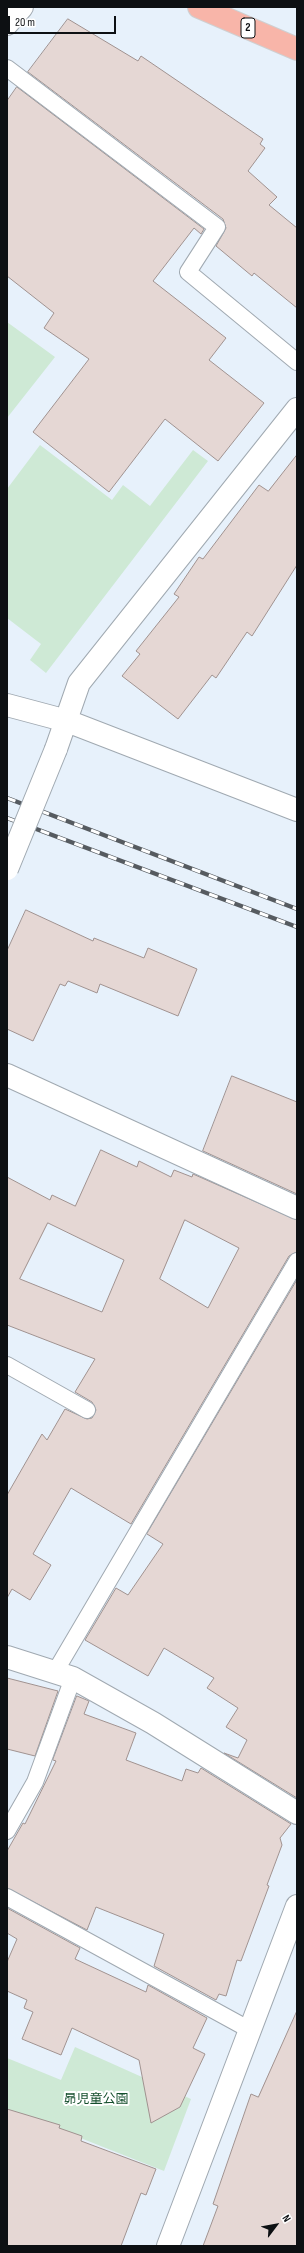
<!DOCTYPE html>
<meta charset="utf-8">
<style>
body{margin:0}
#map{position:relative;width:304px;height:2253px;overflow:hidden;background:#e7f1fb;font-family:"Sofia Sans Condensed",sans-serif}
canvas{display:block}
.frame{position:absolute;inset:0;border:8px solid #0d1013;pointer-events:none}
.north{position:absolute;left:256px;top:2205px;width:40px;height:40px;-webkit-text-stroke:3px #fff;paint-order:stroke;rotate:58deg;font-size:11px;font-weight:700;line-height:16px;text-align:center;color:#0d1013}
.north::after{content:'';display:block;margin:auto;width:14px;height:18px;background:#0d1013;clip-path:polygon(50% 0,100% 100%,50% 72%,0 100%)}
.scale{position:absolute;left:8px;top:16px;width:108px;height:18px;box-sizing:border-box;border:2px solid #0d1013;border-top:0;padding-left:5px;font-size:12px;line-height:14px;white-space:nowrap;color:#0d1013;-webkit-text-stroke:3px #fff;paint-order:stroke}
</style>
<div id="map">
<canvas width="304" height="2253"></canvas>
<div class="frame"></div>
<div class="north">N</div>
<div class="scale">20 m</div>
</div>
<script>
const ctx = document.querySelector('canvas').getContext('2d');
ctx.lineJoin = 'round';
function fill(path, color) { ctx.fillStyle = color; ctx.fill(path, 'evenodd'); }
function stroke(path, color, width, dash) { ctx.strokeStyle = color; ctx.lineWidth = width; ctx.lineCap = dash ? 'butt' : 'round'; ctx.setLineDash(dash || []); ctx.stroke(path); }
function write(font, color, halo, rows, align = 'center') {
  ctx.font = font + ' "Sofia Sans Condensed","Noto Sans JP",sans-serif'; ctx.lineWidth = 4; ctx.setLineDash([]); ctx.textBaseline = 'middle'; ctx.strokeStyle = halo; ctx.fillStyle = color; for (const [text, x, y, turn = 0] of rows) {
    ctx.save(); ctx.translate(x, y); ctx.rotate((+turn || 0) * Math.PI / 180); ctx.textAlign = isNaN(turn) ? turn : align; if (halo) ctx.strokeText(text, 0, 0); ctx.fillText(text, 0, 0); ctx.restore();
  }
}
fill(new Path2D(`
 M 7,322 L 55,357 L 7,418 Z
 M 40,445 L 112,500 L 123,485 L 150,506 L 193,450 L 208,461 L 46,673 L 30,660 L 41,644 L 7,618 L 7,489 Z
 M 75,2047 L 191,2099 L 164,2171 L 7,2109 L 7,2058 L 61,2080 Z`), '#cee9d5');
const building = new Path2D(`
 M 68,19 L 138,61 L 141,56 L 263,139 L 260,144 L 265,148 L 248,171 L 277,197 L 269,205 L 297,228 L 297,308 L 254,273 L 252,276 L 216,246 L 226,228 L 223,219 L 28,72 Z
 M 17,87 L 204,229 L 201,234 L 194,228 L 153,281 L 226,338 L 209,360 L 264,403 L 218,461 L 165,419 L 109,492 L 33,432 L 89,359 L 44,328 L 54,313 L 7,276 L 7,101 Z
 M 297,455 L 297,565 L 252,636 L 247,632 L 216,678 L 212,675 L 178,719 L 122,676 L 140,654 L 136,651 L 179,597 L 174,594 L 199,557 L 203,559 L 259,485 L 268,491 Z
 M 26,910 L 93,941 L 94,938 L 144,958 L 148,948 L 197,969 L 178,1016 L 100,984 L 97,993 L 68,981 L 65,986 L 60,984 L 33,1041 L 7,1029 L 7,951 Z
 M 232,1076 L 297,1102 L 297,1194 L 203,1151 Z
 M 101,1150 L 137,1167 L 139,1161 L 171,1177 L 174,1170 L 192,1177 L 193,1174 L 297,1220 L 297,1252 L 289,1256 L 131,1524 L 71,1488 L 33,1554 L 51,1565 L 30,1600 L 12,1589 L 7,1598 L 7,1495 L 42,1434 L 47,1440 L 65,1409 L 87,1419 L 92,1418 L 96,1410 L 92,1402 L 75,1392 L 95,1359 L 7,1325 L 7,1177 L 50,1200 L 52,1195 L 75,1206 ZM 185,1220 L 239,1248 L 208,1308 L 160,1279 ZM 48,1223 L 124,1260 L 102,1312 L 20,1279 Z
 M 297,1280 L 297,1798 L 224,1753 L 238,1758 L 247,1740 L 226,1727 L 238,1708 L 207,1688 L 214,1678 L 164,1648 L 148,1676 L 85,1640 L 116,1588 L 128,1595 L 163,1544 L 147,1534 Z
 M 7,1678 L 58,1691 L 35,1756 L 7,1749 Z
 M 77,1696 L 89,1701 L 84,1714 L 136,1733 L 126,1760 L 182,1781 L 186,1769 L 198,1773 L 201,1768 L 291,1824 L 280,1838 L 282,1845 L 267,1885 L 269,1886 L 241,1961 L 237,1960 L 226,1996 L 219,1994 L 216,2000 L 154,1966 L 164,1934 L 96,1907 L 87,1930 L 7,1888 L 7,1851 L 23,1823 L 25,1824 L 56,1761 L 53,1760 Z
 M 7,1908 L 80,1948 L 75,1959 L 146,1992 L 148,1985 L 207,2018 L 193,2048 L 205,2054 L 180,2107 L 151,2123 L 139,2060 L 72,2028 L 61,2055 L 22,2039 L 33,2012 L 24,2008 L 27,2000 L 7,1991 L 7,1962 L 17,1939 L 7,1933 Z
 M 297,2011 L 297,2246 L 203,2246 L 218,2206 L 213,2204 L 251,2094 L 258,2097 Z
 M 7,2109 L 60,2125 L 59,2128 L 82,2136 L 81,2141 L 156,2169 L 146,2195 L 141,2193 L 121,2246 L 7,2246 Z`);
fill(building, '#e5d7d4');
stroke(building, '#a09290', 1);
const service = new Path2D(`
 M 7,68 L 217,227 L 188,272 L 297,362
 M 7,1365 L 87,1410
 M 55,1672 L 297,1261
 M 7,1831 L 35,1782 L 73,1678
 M 7,1897 L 250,2030`);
const minor = new Path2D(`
 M 7,24 L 22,7
 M 7,705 L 67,721 L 297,810
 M 56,749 L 79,683 L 297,409
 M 7,1075 L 297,1208
 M 7,1657 L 73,1678 L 153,1723 L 297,1813`);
const tertiary = new Path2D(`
 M 168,2246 L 297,1906`);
const primary = new Path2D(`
 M 199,7 L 297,49`);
stroke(service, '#a0a9b1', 18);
stroke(minor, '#a0a9b1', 24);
stroke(tertiary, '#a0a9b1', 24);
stroke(primary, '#cfcfd0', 24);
stroke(service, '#fff', 16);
stroke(minor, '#fff', 22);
stroke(tertiary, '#fff', 22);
stroke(primary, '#f8b5a9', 22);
const rail = new Path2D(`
 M 7,798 L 297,909
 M 7,818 L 297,927`);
stroke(rail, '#565b60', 4.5);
stroke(rail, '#fff', 3, [9]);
const minorBridge = new Path2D(`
 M 7,869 L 56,749`);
stroke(minorBridge, '#a0a9b1', 24, []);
stroke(minorBridge, '#fff', 22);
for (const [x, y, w] of [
 [248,28,14]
]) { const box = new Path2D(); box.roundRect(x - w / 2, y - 10, w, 20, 3); ctx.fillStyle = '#fff'; ctx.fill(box); stroke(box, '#0d1013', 1); }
write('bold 12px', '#0d1013', null, [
 ["2",248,28]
]);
write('13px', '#144e2d', '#fff', [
 ["昴児童公園",96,2100]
]);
</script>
